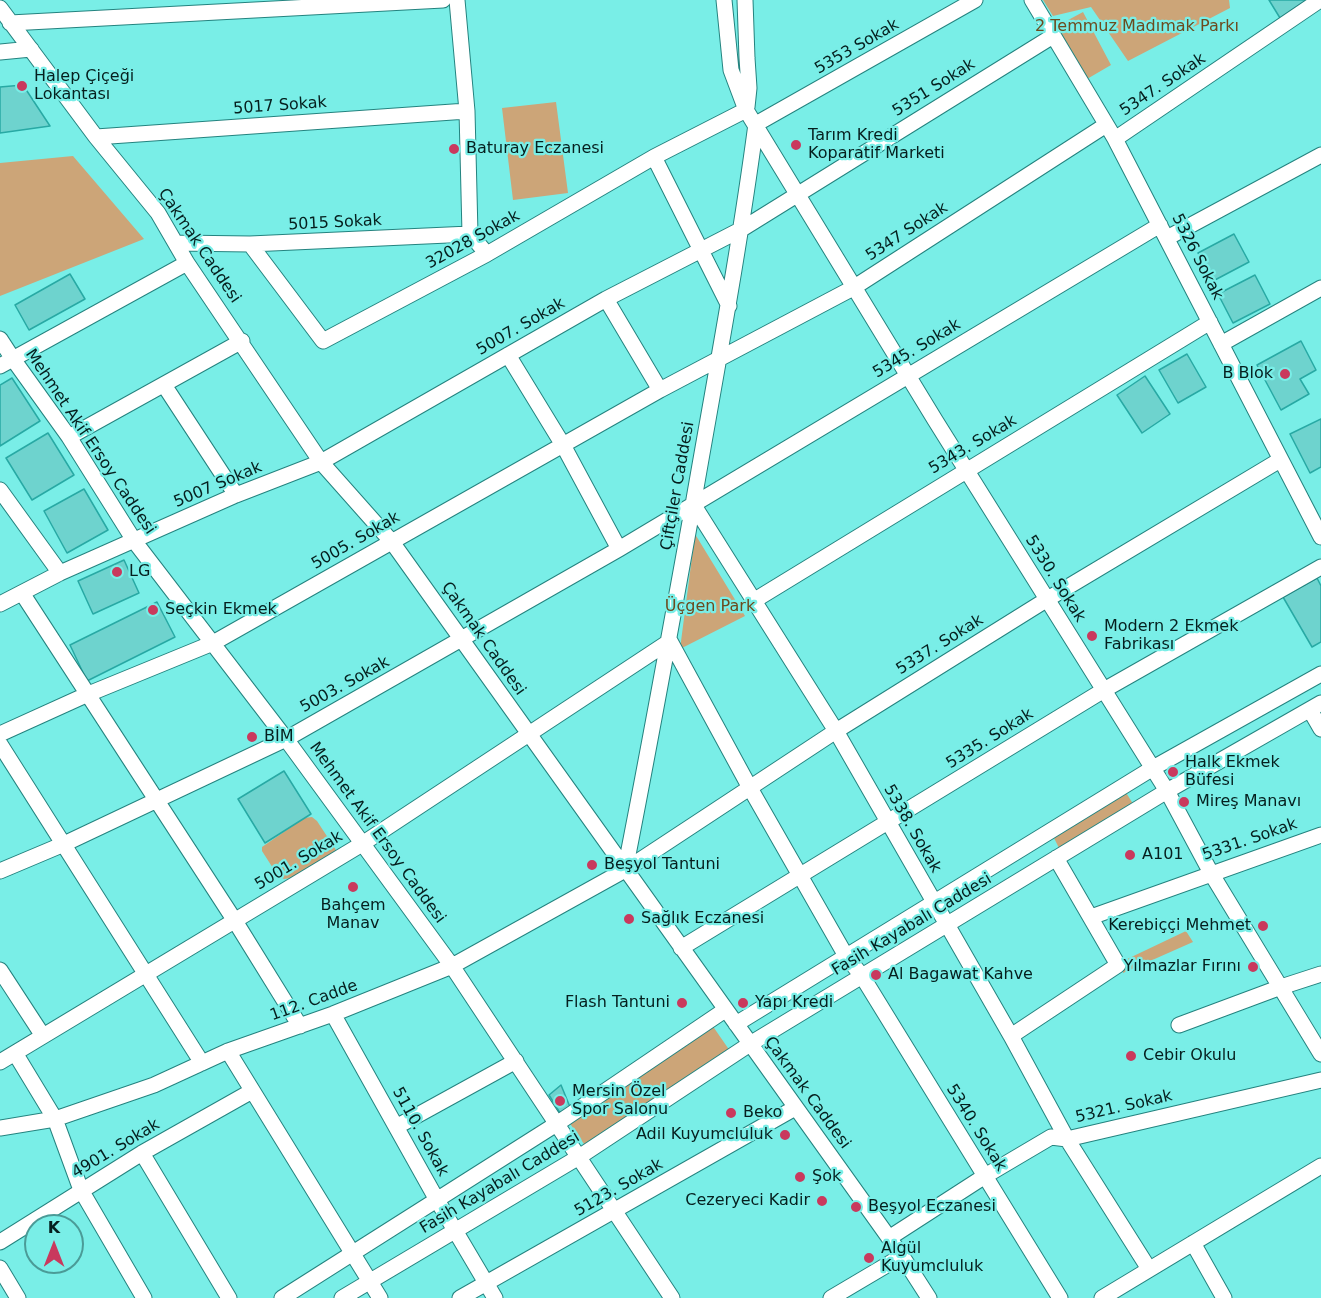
<!DOCTYPE html>
<meta charset="utf-8">
<style>
body{margin:0}
#map{position:relative;width:1321px;height:1298px;overflow:hidden;background:#79eee7;font-family:"DejaVu Sans",sans-serif}
canvas{display:block}
.north{position:absolute;left:24px;top:1214px;width:60px;height:60px;box-sizing:border-box;background:#79eee7;border:2px solid #4b9b97;border-radius:50%;rotate:0deg;font-size:16px;font-weight:700;line-height:24px;text-align:center;color:#051f1e}
.north::after{content:'';display:block;margin:auto;width:21px;height:27px;background:#c9395d;clip-path:polygon(50% 0,100% 100%,50% 72%,0 100%)}
</style>
<div id="map">
<canvas width="1321" height="1298"></canvas>
<div class="north">K</div>
</div>
<script>
const ctx = document.querySelector('canvas').getContext('2d');
ctx.lineJoin = 'round';
function fill(path, color) { ctx.fillStyle = color; ctx.fill(path, 'evenodd'); }
function stroke(path, color, width, dash) { ctx.strokeStyle = color; ctx.lineWidth = width; ctx.lineCap = dash ? 'butt' : 'round'; ctx.setLineDash(dash || []); ctx.stroke(path); }
function write(font, color, halo, rows, align = 'center') {
  ctx.font = font + ' "DejaVu Sans",sans-serif'; ctx.lineWidth = 4.5; ctx.setLineDash([]); ctx.textBaseline = 'middle'; ctx.strokeStyle = halo; ctx.fillStyle = color; for (const [text, x, y, turn = 0] of rows) {
    ctx.save(); ctx.translate(x, y); ctx.rotate((+turn || 0) * Math.PI / 180); ctx.textAlign = isNaN(turn) ? turn : align; if (halo) ctx.strokeText(text, 0, 0); ctx.fillText(text, 0, 0); ctx.restore();
  }
}
fill(new Path2D(`
 M 1043,0 L 1229,0 L 1230,8 L 1128,61 L 1091,7 L 1053,16 Z
 M 1083,12 L 1111,65 L 1087,79 L 1057,26 Z
 M 556,102 L 568,193 L 513,200 L 502,108 Z
 M 73,156 L 144,239 L 0,296 L 0,163 Z
 M 695,534 L 745,616 L 680,649 Z
 M 1125,791 L 1135,807 L 1061,852 L 1052,834 Z
 M 312,817 L 317,821 L 336,850 L 334,855 L 296,877 L 284,879 L 278,876 L 262,851 L 262,847 L 304,818 Z
 M 1186,931 L 1193,942 L 1123,973 L 1123,961 Z
 M 712,1025 L 730,1051 L 586,1147 L 569,1122 Z`), '#cca578');
const building = new Path2D(`
 M 1269,0 L 1307,0 L 1280,18 Z
 M 23,85 L 50,126 L 0,133 L 0,87 Z
 M 1234,234 L 1249,262 L 1213,281 L 1198,253 Z
 M 70,274 L 85,299 L 29,330 L 15,305 Z
 M 1255,275 L 1270,304 L 1233,323 L 1218,294 Z
 M 1301,341 L 1316,370 L 1300,379 L 1309,394 L 1281,410 L 1257,365 Z
 M 1187,354 L 1206,387 L 1178,403 L 1159,370 Z
 M 1145,376 L 1170,414 L 1142,433 L 1117,395 Z
 M 12,378 L 40,421 L 0,446 L 0,385 Z
 M 1321,419 L 1321,467 L 1310,473 L 1290,434 Z
 M 48,433 L 74,475 L 32,500 L 6,458 Z
 M 84,489 L 108,530 L 67,553 L 44,511 Z
 M 124,560 L 139,593 L 93,614 L 78,581 Z
 M 1317,578 L 1321,586 L 1321,642 L 1312,647 L 1283,597 Z
 M 157,602 L 175,637 L 87,681 L 70,645 Z
 M 284,771 L 311,814 L 265,843 L 238,799 Z
 M 561,1085 L 570,1107 L 560,1113 L 549,1095 Z`);
fill(building, '#6ed3ce');
stroke(building, '#28a9a4', 1.5);
const minor = new Path2D(`
 M 457,0 L 467,111 L 470,234
 M 724,0 L 731,70 L 746,110 L 935,420 L 1167,791 L 1211,873 L 1321,1054
 M 745,0 L 747,58 L 749,88 L 747,107
 M 1032,0 L 1115,139 L 1321,537
 M 0,8 L 96,137 L 158,213 L 187,263 L 321,462 L 392,542 L 902,1256 L 929,1298
 M 10,23 L 443,0
 M 0,52 L 31,49
 M 756,124 L 975,0
 M 96,137 L 467,111
 M 1115,139 L 1320,0
 M 654,157 L 729,306
 M 1167,238 L 1321,155
 M 177,243 L 250,244 L 470,234 L 487,254
 M 250,244 L 323,341 L 487,254 L 654,157 L 746,110
 M 606,299 L 660,390
 M 0,339 L 13,359 L 69,437 L 135,542 L 286,739 L 452,966 L 672,1298
 M 1221,344 L 1321,288
 M 508,355 L 563,445 L 619,549
 M 0,366 L 187,263
 M 164,385 L 236,495
 M 69,437 L 242,341
 M 0,490 L 60,573
 M 693,504 L 836,731 L 1011,1036 L 1067,1139 L 1149,1269
 M 22,593 L 235,921 L 300,1026
 M 755,600 L 1210,322
 M 0,604 L 60,573 L 236,495 L 321,462 L 606,299 L 742,229 L 1053,36
 M 670,641 L 750,788 L 846,956 L 862,976 L 1060,1298
 M 1310,710 L 1321,729
 M 0,734 L 86,695 L 213,643 L 660,390 L 853,288 L 1106,125
 M 0,744 L 202,1063
 M 625,870 C 649,749 671,627 693,505 C 715,378 739,252 756,124
 M 0,871 L 64,844 L 286,739 L 619,549 L 1160,225
 M 1091,917 L 1321,835
 M 681,948 L 1104,690 L 1321,567
 M 0,970 L 43,1036
 M 333,1014 L 437,1200 L 495,1298
 M 736,1024 L 1153,768 L 1321,674
 M 1179,1025 L 1281,987 L 1321,974
 M 1011,1036 L 1118,965 L 1056,858
 M 228,1051 L 380,1298
 M 15,1053 L 55,1119 L 81,1190 L 144,1298
 M 0,1062 L 362,844 L 670,641
 M 396,1127 L 516,1061
 M 0,1128 L 55,1119 L 154,1085 L 228,1051 L 333,1014 L 452,966 L 625,870 L 836,731 L 1046,600 L 1280,460
 M 142,1153 L 229,1298
 M 889,1238 L 985,1176 L 1051,1137 L 1067,1139 L 1321,1080
 M 0,1242 L 142,1153 L 252,1091
 M 1193,1243 L 1224,1298
 M 0,1268 L 18,1298
 M 282,1298 L 558,1123 L 725,1010
 M 342,1298 L 579,1157 L 750,1044 L 1167,791 L 1321,703
 M 460,1298 L 795,1108
 M 831,1298 L 902,1256
 M 1102,1298 L 1321,1166`);
stroke(minor, '#24837f', 17);
stroke(minor, '#fff', 15);
for (const [x, y, r, color] of [
 [22,86,6,"#c9395d"],
 [796,145,6,"#c9395d"],
 [454,149,6,"#c9395d"],
 [1285,374,6,"#c9395d"],
 [117,572,6,"#c9395d"],
 [153,610,6,"#c9395d"],
 [1092,636,6,"#c9395d"],
 [252,737,6,"#c9395d"],
 [1173,772,6,"#c9395d"],
 [1184,802,6,"#c9395d"],
 [1130,855,6,"#c9395d"],
 [592,865,6,"#c9395d"],
 [353,887,6,"#c9395d"],
 [629,919,6,"#c9395d"],
 [1263,926,6,"#c9395d"],
 [1253,967,6,"#c9395d"],
 [876,975,6,"#c9395d"],
 [682,1003,6,"#c9395d"],
 [743,1003,6,"#c9395d"],
 [1131,1056,6,"#c9395d"],
 [560,1101,6,"#c9395d"],
 [731,1113,6,"#c9395d"],
 [785,1135,6,"#c9395d"],
 [800,1177,6,"#c9395d"],
 [822,1201,6,"#c9395d"],
 [856,1207,6,"#c9395d"],
 [869,1258,6,"#c9395d"]
]) { const dot = new Path2D(); dot.arc(x, y, r, 0, 2 * Math.PI); ctx.fillStyle = color; ctx.fill(dot); stroke(dot, '#79eee7', 2); }
write('16px', '#6c4a1e', '#79eee7', [
 ["2 Temmuz Madımak Parkı",1137,27],
 ["Üçgen Park",710,607]
]);
write('16px', '#051f1e', '#79eee7', [
 ["5353 Sokak",857,47,-30],
 ["5347. Sokak",1163,85,-34],
 ["5351 Sokak",934,88,-32],
 ["5017 Sokak",280,106,-4],
 ["5015 Sokak",335,223,-3],
 ["5347 Sokak",907,232,-33],
 ["32028 Sokak",473,240,-29],
 ["Çakmak Caddesi",199,246,56],
 ["5326 Sokak",1197,257,63],
 ["5007. Sokak",521,327,-30],
 ["5345. Sokak",917,349,-31],
 ["Mehmet Akif Ersoy Caddesi",90,442,56],
 ["5343. Sokak",973,445,-31],
 ["5007 Sokak",218,485,-23],
 ["Çiftçiler Caddesi",678,486,-80],
 ["5005. Sokak",356,541,-30],
 ["5330. Sokak",1055,579,58],
 ["Çakmak Caddesi",483,639,55],
 ["5337. Sokak",940,645,-32],
 ["5003. Sokak",345,685,-29],
 ["5335. Sokak",990,739,-32],
 ["5338. Sokak",912,829,60],
 ["Mehmet Akif Ersoy Caddesi",377,833,54],
 ["5331. Sokak",1250,840,-19],
 ["5001. Sokak",299,861,-31],
 ["Fasih Kayabalı Caddesi",912,925,-31],
 ["112. Cadde",314,1001,-20],
 ["Çakmak Caddesi",807,1093,54],
 ["5321. Sokak",1124,1107,-13],
 ["5340. Sokak",976,1128,58],
 ["5110. Sokak",420,1132,61],
 ["4901. Sokak",116,1149,-31],
 ["Fasih Kayabalı Caddesi",500,1183,-31],
 ["5123. Sokak",619,1188,-30]
]);
write('16px', '#051f1e', '#79eee7', [
 ["Halep Çiçeği",34,77],
 ["Lokantası",34,95],
 ["Tarım Kredi",808,136],
 ["Koparatif Marketi",808,154],
 ["Baturay Eczanesi",466,149],
 ["B Blok",1273,374,"right"],
 ["LG",129,572],
 ["Seçkin Ekmek",165,610],
 ["Modern 2 Ekmek",1104,627],
 ["Fabrikası",1104,645],
 ["BİM",264,737],
 ["Halk Ekmek",1185,763],
 ["Büfesi",1185,781],
 ["Mireş Manavı",1196,802],
 ["A101",1142,855],
 ["Beşyol Tantuni",604,865],
 ["Bahçem",353,906,"center"],
 ["Manav",353,924,"center"],
 ["Sağlık Eczanesi",641,919],
 ["Kerebiççi Mehmet",1251,926,"right"],
 ["Yılmazlar Fırını",1241,967,"right"],
 ["Al Bagawat Kahve",888,975],
 ["Flash Tantuni",670,1003,"right"],
 ["Yapı Kredi",755,1003],
 ["Cebir Okulu",1143,1056],
 ["Mersin Özel",572,1092],
 ["Spor Salonu",572,1110],
 ["Beko",743,1113],
 ["Adil Kuyumcluluk",773,1135,"right"],
 ["Şok",812,1177],
 ["Cezeryeci Kadir",810,1201,"right"],
 ["Beşyol Eczanesi",868,1207],
 ["Algül",881,1249],
 ["Kuyumcluluk",881,1267]
], 'left');
</script>
